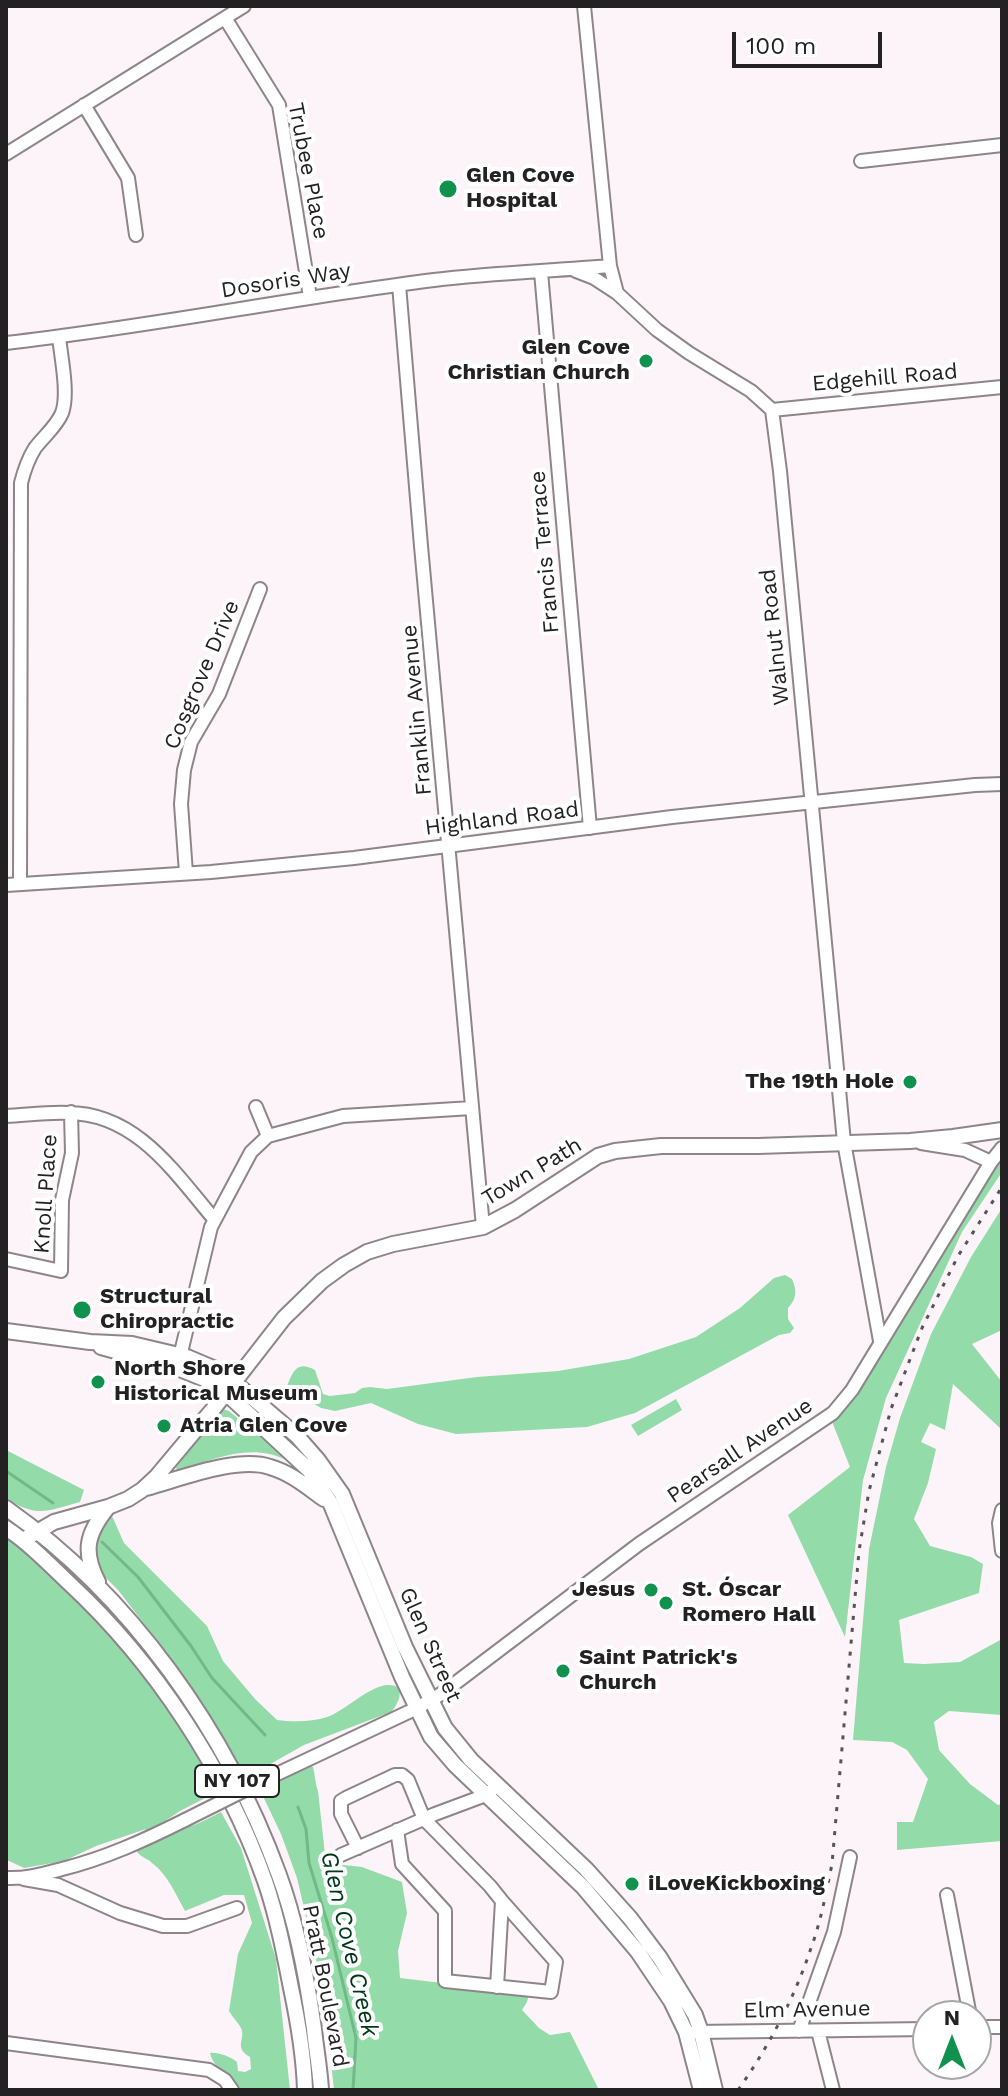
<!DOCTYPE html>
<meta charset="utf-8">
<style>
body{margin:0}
#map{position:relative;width:1008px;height:2096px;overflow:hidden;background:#fdf4fa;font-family:"Work Sans",sans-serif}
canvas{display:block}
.frame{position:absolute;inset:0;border:8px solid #242123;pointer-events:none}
.north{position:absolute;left:912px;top:2000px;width:80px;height:80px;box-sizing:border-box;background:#fff;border:2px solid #a7a6a7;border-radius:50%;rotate:0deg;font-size:22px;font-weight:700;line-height:32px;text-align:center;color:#242123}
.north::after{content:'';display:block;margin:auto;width:28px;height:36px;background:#11914e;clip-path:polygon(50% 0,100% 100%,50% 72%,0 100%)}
.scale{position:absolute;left:732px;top:32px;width:150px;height:36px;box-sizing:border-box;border:4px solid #242123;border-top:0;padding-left:10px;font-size:24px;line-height:28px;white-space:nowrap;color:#242123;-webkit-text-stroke:6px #fff;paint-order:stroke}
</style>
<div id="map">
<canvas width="1008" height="2096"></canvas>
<div class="frame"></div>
<div class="north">N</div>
<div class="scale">100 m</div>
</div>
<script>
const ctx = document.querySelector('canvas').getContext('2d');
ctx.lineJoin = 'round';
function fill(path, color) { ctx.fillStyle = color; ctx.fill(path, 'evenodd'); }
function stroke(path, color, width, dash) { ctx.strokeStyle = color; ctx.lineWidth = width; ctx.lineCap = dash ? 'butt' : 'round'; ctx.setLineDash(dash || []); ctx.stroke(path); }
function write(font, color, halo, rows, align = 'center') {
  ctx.font = font + ' "Work Sans",sans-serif'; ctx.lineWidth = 8; ctx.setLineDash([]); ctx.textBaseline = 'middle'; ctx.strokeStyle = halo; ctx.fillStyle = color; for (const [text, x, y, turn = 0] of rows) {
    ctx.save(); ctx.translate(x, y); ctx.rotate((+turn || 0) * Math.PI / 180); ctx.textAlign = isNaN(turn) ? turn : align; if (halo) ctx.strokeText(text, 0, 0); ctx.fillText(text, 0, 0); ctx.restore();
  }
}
fill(new Path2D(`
 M 1002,1151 L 1002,1172 L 962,1232 L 886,1398 L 863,1480 L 845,1637 L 788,1515 L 850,1467 L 829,1414 Z
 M 1002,1208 L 1002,1330 L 972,1344 L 1002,1382 L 1002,1430 L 953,1384 L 945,1430 L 930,1423 L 921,1442 L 936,1449 L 928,1483 L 914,1519 L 930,1546 L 971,1557 L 983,1564 L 979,1593 L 899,1620 L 904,1663 L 924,1664 L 960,1662 L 1002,1639 L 1002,1715 L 949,1711 L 934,1722 L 939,1750 L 970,1784 L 998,1805 L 1002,1804 L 1002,1841 L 897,1850 L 897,1822 L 913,1822 L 928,1779 L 907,1750 L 892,1742 L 853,1740 L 869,1549 L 886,1467 L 900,1418 L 931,1334 L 971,1257 Z
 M 785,1275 L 792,1279 C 797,1291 797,1298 788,1308 L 788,1319 L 794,1328 L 790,1333 L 779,1335 L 635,1413 L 587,1427 L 456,1434 L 418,1424 L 371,1403 L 335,1411 L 321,1408 L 289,1389 L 287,1386 C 293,1371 297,1360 315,1370 L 323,1394 L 330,1396 L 355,1393 L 362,1388 L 370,1387 L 387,1389 L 477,1377 L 558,1371 L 629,1359 L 696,1337 L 740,1308 L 774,1278 Z
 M 676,1399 L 682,1410 L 638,1436 L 631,1425 Z
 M 223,1409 L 229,1411 L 287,1459 L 286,1460 C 250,1442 212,1460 177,1471 L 176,1467 Z
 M 6,1450 L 84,1490 L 80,1502 C 46,1511 39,1518 6,1499 Z
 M 110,1516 L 113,1518 L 124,1543 L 207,1626 L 223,1661 L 255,1699 L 277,1720 C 293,1722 312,1722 327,1717 C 345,1711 370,1685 388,1685 C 407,1684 399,1704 391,1712 L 304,1745 L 251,1775 L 242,1774 L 175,1664 L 118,1590 L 99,1571 L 91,1555 L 93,1539 Z
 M 6,1533 L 107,1626 L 156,1686 L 209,1773 L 214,1786 L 213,1794 L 180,1811 L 159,1825 C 191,1831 194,1825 221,1812 L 241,1848 L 276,1959 L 290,2090 L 239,2090 C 235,2084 232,2077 226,2073 C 218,2066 213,2065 210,2053 C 218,2052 231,2057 237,2062 L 238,2071 L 245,2072 L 251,2069 L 250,2057 C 233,2047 246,2040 241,2028 C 238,2022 232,2017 229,2011 L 238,1954 L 252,1923 L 244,1895 L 224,1895 L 185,1911 C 176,1895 168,1875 152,1863 C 147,1858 142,1858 137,1852 L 139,1838 L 146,1829 L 96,1846 L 64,1861 L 24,1868 L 7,1860 Z
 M 309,1765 L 313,1767 C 315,1775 315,1782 318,1791 L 326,1863 L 362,1867 L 402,1882 L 407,1913 L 398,1951 L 400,1978 L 527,1993 C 530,2000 525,2005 522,2010 L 539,2028 L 550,2035 L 570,2032 L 599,2090 L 334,2090 L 323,1990 L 297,1878 L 281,1834 L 261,1792 C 277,1783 292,1773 309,1765 Z`), '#93dba8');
stroke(new Path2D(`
 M 6,1471 L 53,1503
 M 102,1542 L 138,1577 L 191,1646 L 212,1678 L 265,1735
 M 298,1807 L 306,1829 L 309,1863 L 332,1938 L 356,2038 L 353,2090`), '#72b988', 3);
const minor = new Path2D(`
 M 584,6 L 610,266 L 617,293 L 657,330 L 689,353 L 751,391 L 772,410 L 780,471 L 844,1142 L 880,1341
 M 225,18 L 279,105 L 310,297
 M 84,105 L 128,178 L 136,235
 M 6,154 L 244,6
 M 861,161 L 1002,145
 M 576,271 L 594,278 L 617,293
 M 541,272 L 590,828
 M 399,285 L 421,546 L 483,1227
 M 6,343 C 149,327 291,298 434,280 C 492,273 551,271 610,266
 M 772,410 L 1002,387
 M 186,873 L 181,804 L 184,770 L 191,742 L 219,694 L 260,589
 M 20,884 L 21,483 C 24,471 28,459 35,448 C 44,436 56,427 62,413 C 69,394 61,357 59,337
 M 6,885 L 211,872 L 354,858 L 672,817 L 975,785 L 1002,784
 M 256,1107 L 268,1136
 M 6,1116 C 27,1115 48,1112 68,1113 C 136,1113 175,1173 214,1219
 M 921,1143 L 965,1150 L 991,1162
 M 6,1259 L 61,1271 L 62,1200 L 72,1153 L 71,1112
 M 178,1365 L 211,1227 L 251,1152 L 268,1136 L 343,1116 L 472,1108
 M 1002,1510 L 999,1523 L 1002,1551
 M 277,1774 L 417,1708 L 441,1694 L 639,1544 L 833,1413 L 852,1390 L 991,1162 L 1002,1148
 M 397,1830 L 402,1864 L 445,1911 L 445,1981 L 551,1992 L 556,1962 L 502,1901
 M 358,1848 L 341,1814 L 341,1801 L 346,1798 L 395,1775 L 402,1775 L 408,1780 L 424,1819 L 490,1886 L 502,1901 L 497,1987
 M 341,1855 L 435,1814 L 486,1795 L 492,1790
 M 6,1878 C 26,1879 43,1874 62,1869 C 106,1858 145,1840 185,1820
 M 24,1879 L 58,1885 L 120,1913 L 163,1926 L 187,1926 L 237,1908
 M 947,1895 L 970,2016
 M 976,2027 L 1002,2027
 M 799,2031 L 834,1932 L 850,1857
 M 818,2031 L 833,2090
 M 695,2032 L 928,2029
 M 6,2043 L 209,2070 L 225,2080 L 232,2090`);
const major = new Path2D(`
 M 6,1331 L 90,1342 L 132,1344 L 187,1357 L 213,1368 L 234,1382 L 297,1436 L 318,1460 L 342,1494 L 405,1647 L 445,1728 L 471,1760 L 586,1869 L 630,1918 L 660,1958 L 695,2015 L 701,2032 L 715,2090
 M 101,1347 L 177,1368 L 207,1380 L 226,1393 L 309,1470 L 330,1502 L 402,1677 L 431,1737 L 455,1765 L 583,1887 L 638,1952 L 671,2001 L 686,2032 L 701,2090
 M 146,1488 C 180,1479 237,1456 270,1467 C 291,1473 307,1487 324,1499
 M 6,1508 C 131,1596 227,1732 279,1875 C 297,1924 307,1978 314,2029 C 316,2049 320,2070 321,2090
 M 6,1528 C 30,1544 49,1564 70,1584 C 155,1663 226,1771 265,1881 C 277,1916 284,1952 291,1988 C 298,2021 304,2056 305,2090
 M 23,1540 L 54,1522 L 108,1507 L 128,1499 L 142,1490 L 157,1476 L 214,1408 L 284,1318 L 322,1281 L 344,1265 L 367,1252 L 393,1244 L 483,1227 L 515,1210 L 598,1156 L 615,1151 L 661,1146 L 758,1146 L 910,1141 L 953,1137 L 1002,1130
 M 98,1582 C 82,1551 87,1533 108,1507`);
stroke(minor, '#8e858b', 16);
stroke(major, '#8e858b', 18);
stroke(minor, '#fff', 12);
stroke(major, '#fff', 14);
stroke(new Path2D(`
 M 738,2090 C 768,2048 795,1997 811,1948 C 821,1921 826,1893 832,1864 L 859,1551 L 869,1491 L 891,1409 L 922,1328 L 958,1256 L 1002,1187`), '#585356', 3, [4, 8]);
const minorBridge = new Path2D(`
 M 185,1820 L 277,1774`);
stroke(minorBridge, '#8e858b', 16, []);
stroke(minorBridge, '#fff', 12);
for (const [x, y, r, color] of [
 [448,189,10,"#11914e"],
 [646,361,8,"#11914e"],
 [910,1082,8,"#11914e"],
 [82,1310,10,"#11914e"],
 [98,1382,8,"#11914e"],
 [164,1426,8,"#11914e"],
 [651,1590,8,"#11914e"],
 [666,1603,8,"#11914e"],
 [563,1671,8,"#11914e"],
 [632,1884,8,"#11914e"]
]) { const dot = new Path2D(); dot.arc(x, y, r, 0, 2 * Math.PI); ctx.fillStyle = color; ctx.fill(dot); stroke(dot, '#fff', 3); }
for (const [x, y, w] of [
 [237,1781,84]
]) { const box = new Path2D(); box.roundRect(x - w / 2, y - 16, w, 32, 6); ctx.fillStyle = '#fff'; ctx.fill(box); stroke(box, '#242123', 2); }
write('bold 20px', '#242123', null, [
 ["NY 107",237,1781]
]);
write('22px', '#242123', '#fff', [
 ["Trubee Place",308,171,79],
 ["Dosoris Way",286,281,-9],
 ["Edgehill Road",885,378,-5],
 ["Francis Terrace",545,552,-95],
 ["Walnut Road",775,637,-96],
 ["Cosgrove Drive",202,675,-67],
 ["Franklin Avenue",417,710,-95],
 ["Highland Road",502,819,-7],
 ["Town Path",532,1172,-31],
 ["Knoll Place",46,1194,-86],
 ["Pearsall Avenue",740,1451,-34],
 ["Glen Street",430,1645,66],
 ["Pratt Boulevard",325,1986,79],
 ["Elm Avenue",807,2010,-1]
]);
write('bold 22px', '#242123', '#fff', [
 ["Glen Cove",466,176],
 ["Hospital",466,201],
 ["Glen Cove",630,348,"right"],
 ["Christian Church",630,373,"right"],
 ["The 19th Hole",894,1082,"right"],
 ["Structural",100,1297],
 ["Chiropractic",100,1322],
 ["North Shore",114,1369],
 ["Historical Museum",114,1394],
 ["Atria Glen Cove",180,1426],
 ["Jesus",635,1590,"right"],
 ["St. Óscar",682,1590],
 ["Romero Hall",682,1615],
 ["Saint Patrick's",579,1658],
 ["Church",579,1683],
 ["iLoveKickboxing",648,1884]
], 'left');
write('italic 24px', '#003718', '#fff', [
 ["Glen Cove Creek",349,1944,77]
]);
</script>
